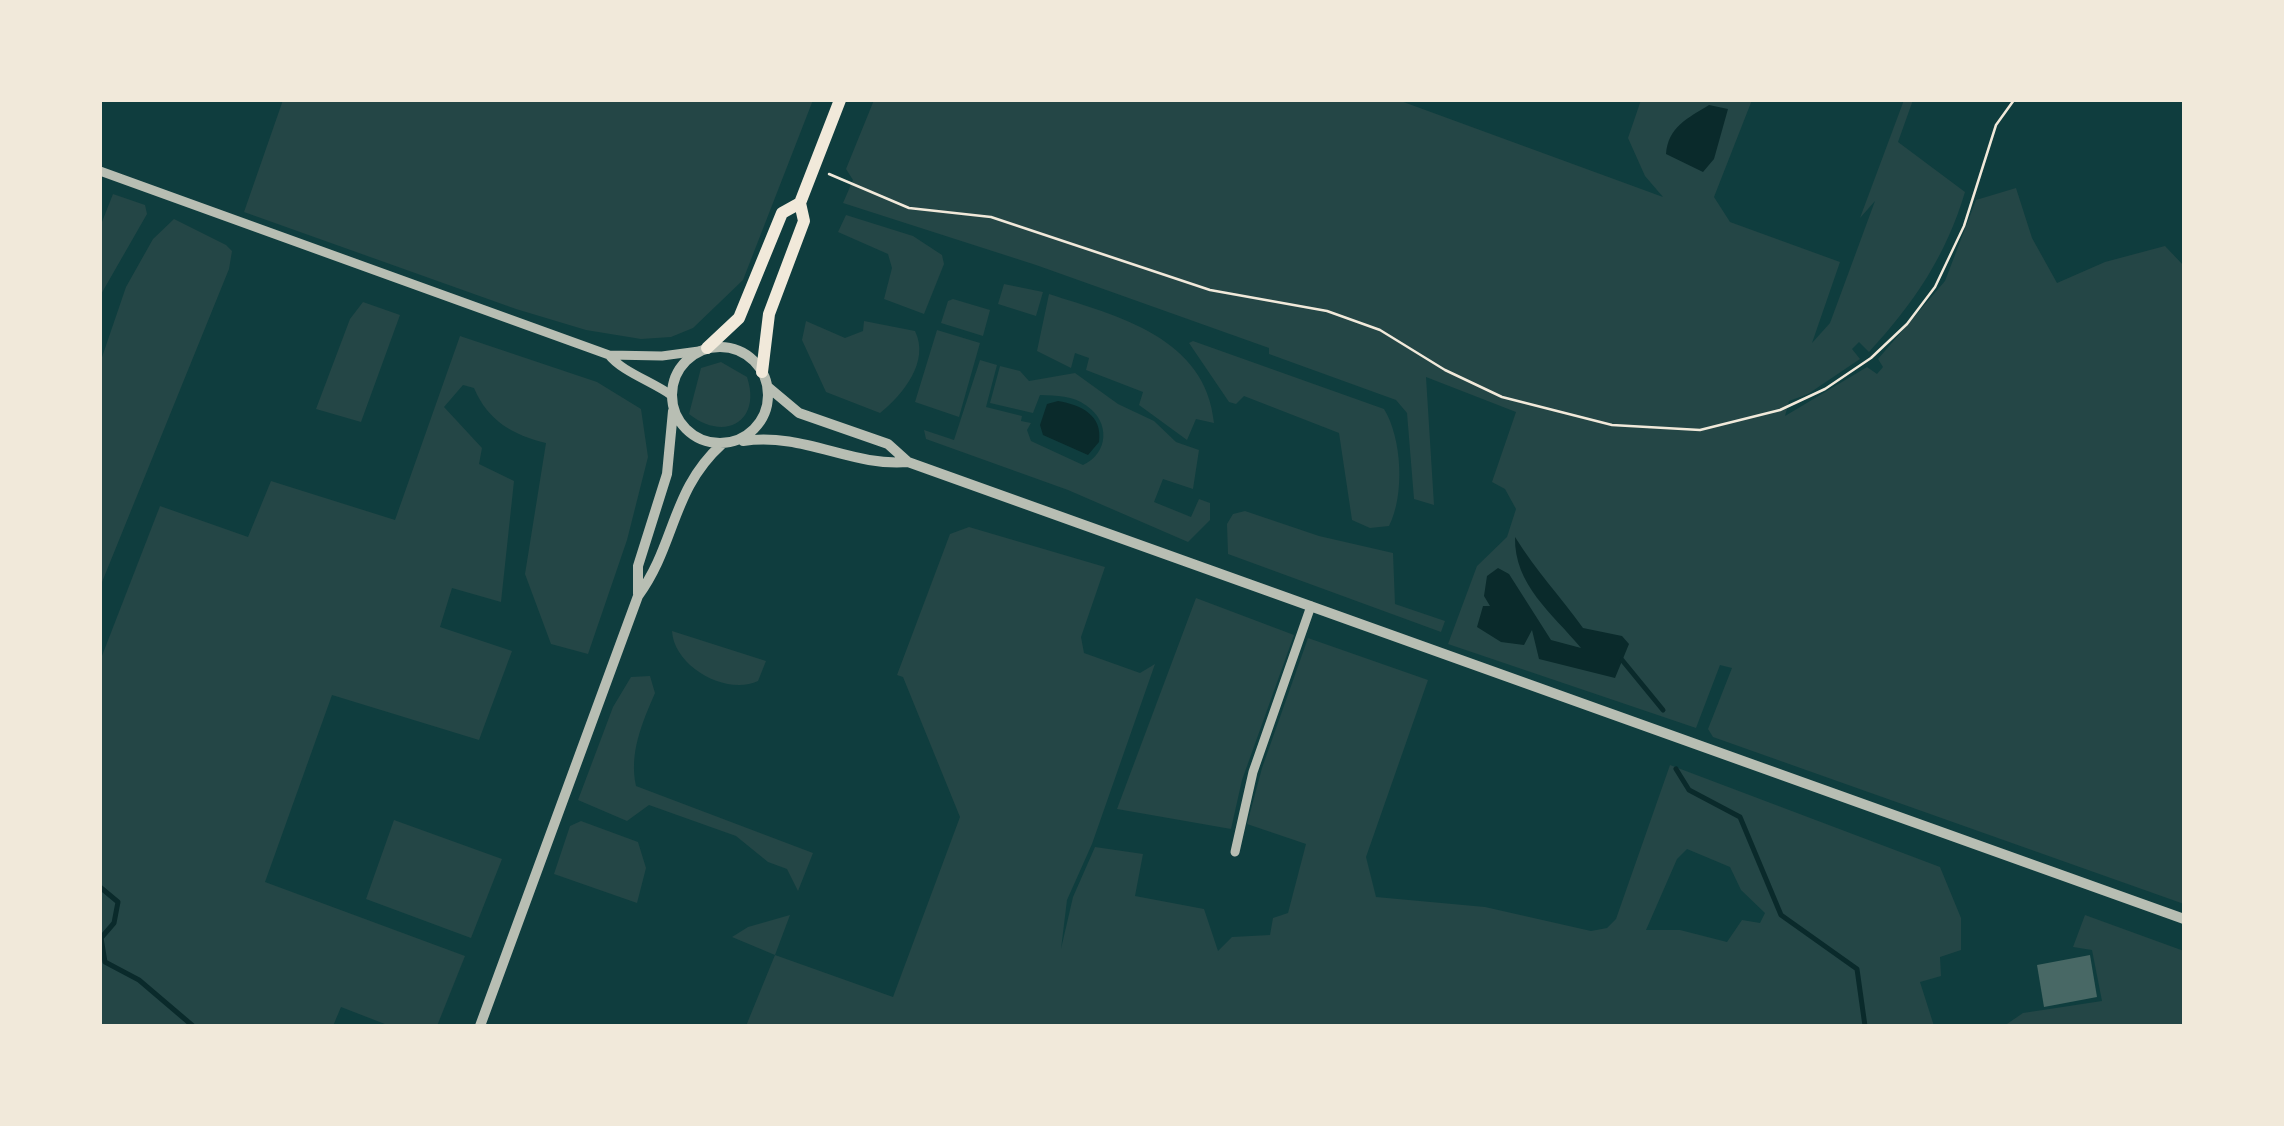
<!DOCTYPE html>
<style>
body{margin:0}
#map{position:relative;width:2284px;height:1126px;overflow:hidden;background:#0f3d3e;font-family:Manrope,sans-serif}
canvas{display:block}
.frame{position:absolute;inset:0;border:102px solid #f1e9da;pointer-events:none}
</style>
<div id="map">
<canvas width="2284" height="1126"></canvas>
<div class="frame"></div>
</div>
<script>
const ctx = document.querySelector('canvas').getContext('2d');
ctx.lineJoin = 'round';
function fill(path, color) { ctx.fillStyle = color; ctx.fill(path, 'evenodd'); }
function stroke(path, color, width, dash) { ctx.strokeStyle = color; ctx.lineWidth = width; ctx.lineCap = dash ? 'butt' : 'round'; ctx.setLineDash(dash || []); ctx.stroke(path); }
fill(new Path2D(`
 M 283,100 L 813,100 L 743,280 L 693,328 L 671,337 L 641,339 L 586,330 L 516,309 L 244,212 Z
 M 874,100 L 1398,100 L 1663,197 L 1645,176 L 1628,138 L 1641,100 L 1752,100 L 1714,197 L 1730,222 L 1840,262 L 1812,343 L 1830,323 L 1875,201 L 1860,218 L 1904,100 L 1913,100 L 1898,142 L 1965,192 C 1946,256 1914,303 1869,352 L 1859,342 L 1852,349 L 1860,359 L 1808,394 L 1789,401 L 1785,416 L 1867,367 L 1877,374 L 1883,367 L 1878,359 L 1945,281 L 1976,200 L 2016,188 L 2032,238 L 2057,283 L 2105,262 L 2165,246 L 2184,266 L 2184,904 L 1713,737 L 1708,729 L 1732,668 L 1720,665 L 1696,728 L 1448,644 L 1477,566 L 1507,537 L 1516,509 L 1505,489 L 1492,482 L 1516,412 L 1426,377 L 1434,505 L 1414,499 L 1407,413 L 1396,400 L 1269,354 L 1269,348 L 1036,265 L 843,203 L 853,180 L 846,169 Z
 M 113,194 L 145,205 L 147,214 L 100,296 L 100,227 Z
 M 846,215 L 913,236 L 942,255 L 944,264 L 924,314 L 884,299 L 892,268 L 888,254 L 838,232 Z
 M 174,219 L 226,245 L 232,251 L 229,269 L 100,587 L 100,363 L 126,287 L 153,239 Z
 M 1004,284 L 1043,292 L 1036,316 L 998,304 Z
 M 1049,294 C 1117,316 1206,337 1214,423 L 1196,419 L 1187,440 L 1139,405 L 1143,392 L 1086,370 L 1089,358 L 1075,353 L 1071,368 L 1037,351 Z
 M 953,299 L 990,310 L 983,336 L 941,323 L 948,301 Z
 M 363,302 L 400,315 L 361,422 L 316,409 L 350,319 Z
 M 806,321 L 845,338 L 863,331 L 864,321 L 915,331 C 930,361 903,395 880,413 L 826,392 L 802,340 Z
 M 937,330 L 980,343 L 959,417 L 915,402 Z
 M 460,336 L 597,382 L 641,409 L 648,457 L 627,540 L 588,654 L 551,644 L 525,574 L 546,443 C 513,435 488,421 474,388 L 463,385 L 444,407 L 482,448 L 479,464 L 514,481 L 501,602 L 452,588 L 440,627 L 512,651 L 479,740 L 332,695 L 265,882 L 465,956 L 437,1026 L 390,1026 L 341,1007 L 333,1026 L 100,1026 L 100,661 L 160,506 L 248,537 L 271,481 L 395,520 Z
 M 1193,341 L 1384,409 C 1402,438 1405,495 1389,526 L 1370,528 L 1352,520 L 1339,433 L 1244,396 L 1236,404 L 1229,402 L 1189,343 Z
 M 980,360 L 997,365 L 986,407 L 1022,416 L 1021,421 L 1031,423 L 1027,430 L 1031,441 L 1083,465 C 1109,453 1110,422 1087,406 C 1073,395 1056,396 1040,395 L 1033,413 L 990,403 L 1000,366 L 1020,371 L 1029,381 L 1075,373 L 1118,404 L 1154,421 L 1176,442 L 1199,450 L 1193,489 L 1163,479 L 1154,502 L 1191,517 L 1199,499 L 1210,503 L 1210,520 L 1188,542 L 1068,490 L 926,439 L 924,430 L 954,440 Z
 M 721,362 L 747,377 C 762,422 724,442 689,414 L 701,368 Z
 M 1245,511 L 1319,536 L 1393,553 L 1395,604 L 1445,621 L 1441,632 L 1228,554 L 1227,524 L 1233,514 Z
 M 969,527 L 1105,567 L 1081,637 L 1084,653 L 1140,673 L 1155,664 L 1092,844 L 1067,900 L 1061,949 L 1073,897 L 1095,847 L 1143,854 L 1135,896 L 1204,909 L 1218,951 L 1232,937 L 1270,935 L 1273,918 L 1288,913 L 1306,844 L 1247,824 L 1262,768 L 1308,638 L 1428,680 L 1366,857 L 1376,897 L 1485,907 L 1591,931 L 1607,928 L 1616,919 L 1670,765 L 1940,867 L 1961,918 L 1961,950 L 1940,957 L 1941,976 L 1920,982 L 1934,1026 L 746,1026 L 775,955 L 732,937 L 748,927 L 790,915 L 775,955 L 893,997 L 960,817 L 903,677 L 897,675 L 950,534 ZM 1687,849 L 1730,867 L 1741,890 L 1765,913 L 1760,923 L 1742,920 L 1727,942 L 1680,930 L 1646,930 L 1677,859 Z
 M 1196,598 L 1294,635 L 1242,780 L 1231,829 L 1117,809 Z
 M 672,631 L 766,661 L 758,681 C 727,696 674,667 672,631 Z
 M 650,676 L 655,693 C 642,723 629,753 636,786 L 813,853 L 798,891 L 787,869 L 768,862 L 736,836 L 649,805 L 627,821 L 578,800 L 613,707 L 631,677 Z
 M 394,820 L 502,859 L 471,938 L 366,899 Z
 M 581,821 L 638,842 L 646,868 L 637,903 L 554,874 L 570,826 Z
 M 2085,915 L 2184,951 L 2184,1026 L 2004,1026 L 2023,1013 L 2102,1001 L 2092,950 L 2073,947 Z`), '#244646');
fill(new Path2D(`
 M 1709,105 L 1728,109 L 1714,159 L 1703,172 L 1666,154 C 1668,127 1688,118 1709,105 Z
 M 1058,401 C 1081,405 1103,415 1099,442 L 1088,455 L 1043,435 L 1040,425 L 1047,404 Z
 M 1515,537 C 1536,571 1560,596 1583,628 L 1622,636 L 1629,644 L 1615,678 L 1539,659 L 1532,630 L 1524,645 L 1501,642 L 1477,627 L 1483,606 L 1490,606 L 1484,596 L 1487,576 L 1498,568 L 1509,574 L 1551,640 L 1581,648 C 1552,613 1514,585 1515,537 Z`), '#0a2a2b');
stroke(new Path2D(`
 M 1622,660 L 1663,710
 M 1676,769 L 1689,790 L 1740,817 L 1781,915 L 1857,969 L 1865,1026
 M 100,887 L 118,902 L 114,923 L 101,938 L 105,962 L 139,980 L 193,1026`), '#0a2a2b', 5);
fill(new Path2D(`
 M 2090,955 L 2097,997 L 2044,1007 L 2037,965 Z`), '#486865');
stroke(new Path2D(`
 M 829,174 L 909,208 L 991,217 L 1210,290 L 1327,311 L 1380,330 L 1445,370 L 1502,397 L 1612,425 L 1700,430 L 1780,410 L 1825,389 L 1871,358 L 1907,324 L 1935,287 L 1964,226 L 1996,125 L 2014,100`), '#f1e9da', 2.5);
stroke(new Path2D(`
 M 100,171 L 609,355 C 621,371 653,382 671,395
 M 609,355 L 662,356 L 699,351
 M 1235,852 L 1253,772 L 1311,606`), '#b8beb3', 9);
stroke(new Path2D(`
 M672 395a48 48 0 1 1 96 0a48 48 0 1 1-96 0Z
 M 768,387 L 799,413 L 888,444 L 908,462 L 2184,919
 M 743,441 C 804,432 851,467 908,462
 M 638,594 L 638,566 L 667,474 L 673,411
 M 480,1026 L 638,596 C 676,544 671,490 722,444`), '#b8beb3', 10);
stroke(new Path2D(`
 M 707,348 L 739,318 L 782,213 L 800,203
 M 762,372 L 769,314 L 804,221 L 800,203 L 840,100`), '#f1e9da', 12);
</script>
